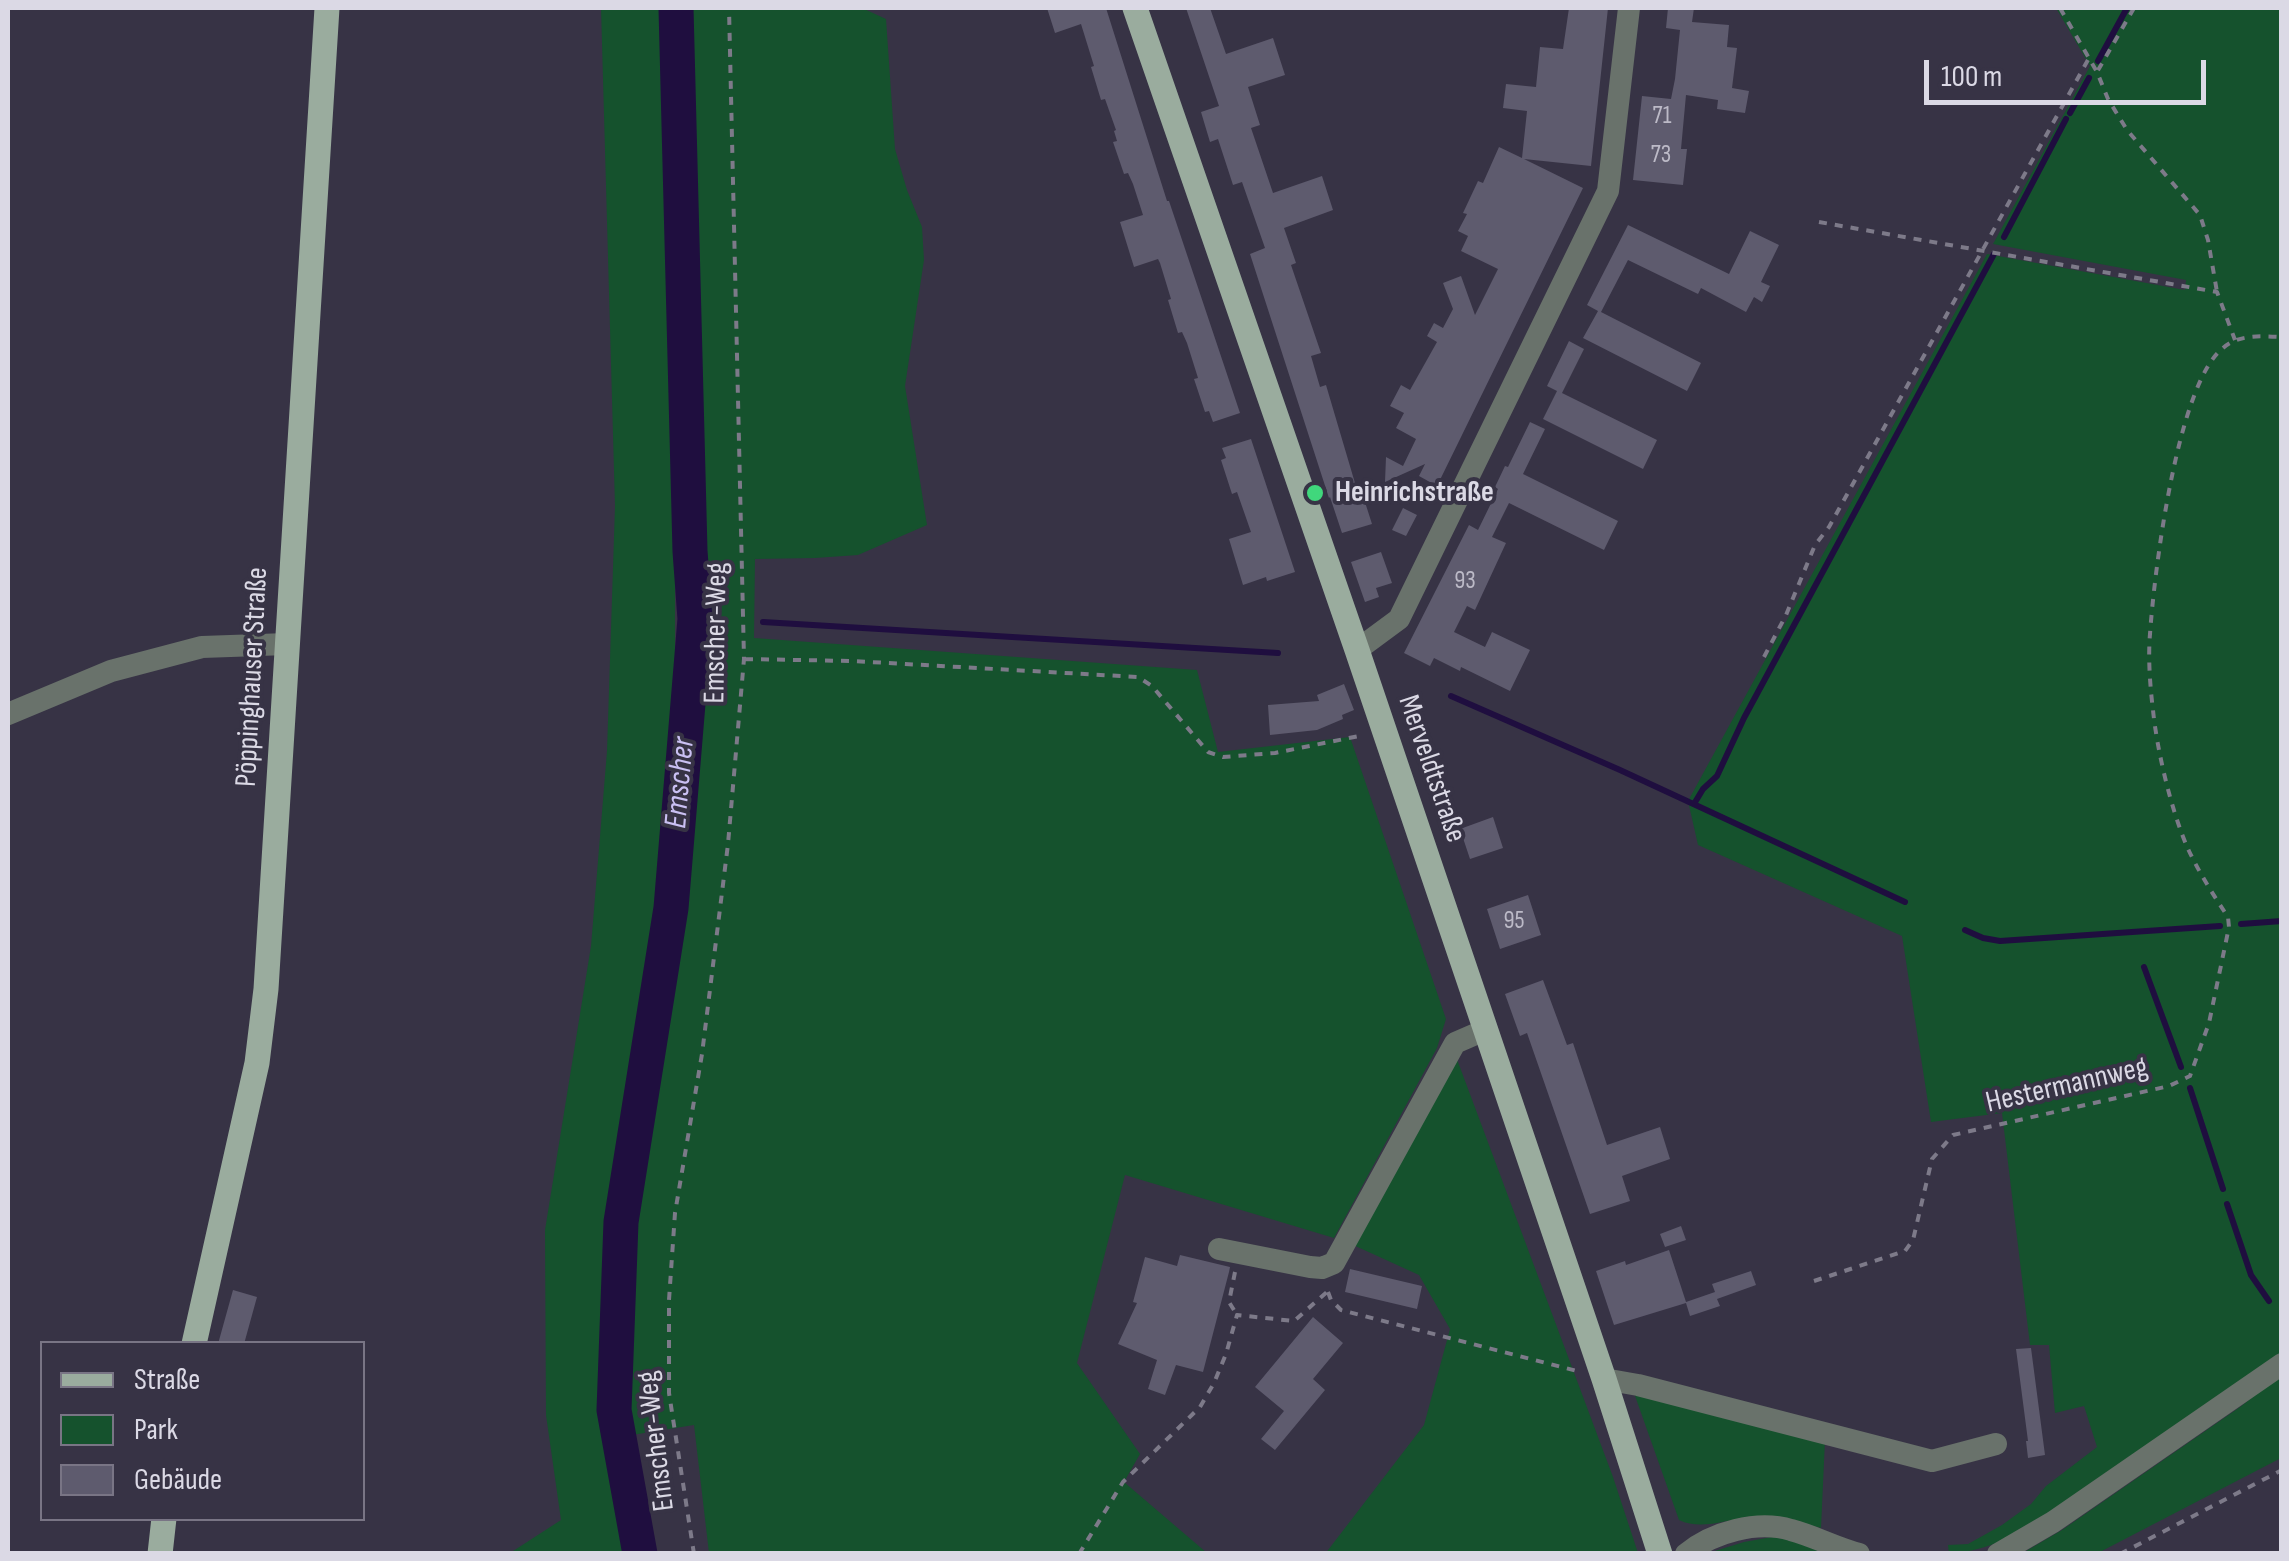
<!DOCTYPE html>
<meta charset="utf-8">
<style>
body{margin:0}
#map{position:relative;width:2289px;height:1561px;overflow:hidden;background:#373345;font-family:"Sofia Sans Condensed",sans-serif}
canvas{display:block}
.frame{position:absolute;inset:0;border:10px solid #dbd9e5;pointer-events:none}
.legend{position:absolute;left:40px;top:1341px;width:325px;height:180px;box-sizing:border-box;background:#373345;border:2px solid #797585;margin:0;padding:12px 18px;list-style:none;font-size:30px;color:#dbd9e5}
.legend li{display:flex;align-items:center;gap:20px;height:50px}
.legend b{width:50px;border:2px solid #797585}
.scale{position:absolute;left:1924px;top:60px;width:282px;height:45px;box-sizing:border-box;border:5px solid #dbd9e5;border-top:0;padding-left:12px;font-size:30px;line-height:35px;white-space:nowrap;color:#dbd9e5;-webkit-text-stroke:8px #373345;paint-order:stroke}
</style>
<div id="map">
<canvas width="2289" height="1561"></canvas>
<div class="frame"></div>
<ul class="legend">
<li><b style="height:12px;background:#9aac9e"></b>Straße</li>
<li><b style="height:28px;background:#15522d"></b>Park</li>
<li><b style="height:28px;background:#5e5b6e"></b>Gebäude</li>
</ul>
<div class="scale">100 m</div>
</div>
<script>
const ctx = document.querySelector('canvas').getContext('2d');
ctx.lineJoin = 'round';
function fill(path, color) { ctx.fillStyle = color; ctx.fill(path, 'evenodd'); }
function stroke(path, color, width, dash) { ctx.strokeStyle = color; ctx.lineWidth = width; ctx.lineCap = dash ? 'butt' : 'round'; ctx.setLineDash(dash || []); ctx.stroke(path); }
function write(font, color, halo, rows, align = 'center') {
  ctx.font = font + ' "Sofia Sans Condensed",sans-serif'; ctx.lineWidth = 8; ctx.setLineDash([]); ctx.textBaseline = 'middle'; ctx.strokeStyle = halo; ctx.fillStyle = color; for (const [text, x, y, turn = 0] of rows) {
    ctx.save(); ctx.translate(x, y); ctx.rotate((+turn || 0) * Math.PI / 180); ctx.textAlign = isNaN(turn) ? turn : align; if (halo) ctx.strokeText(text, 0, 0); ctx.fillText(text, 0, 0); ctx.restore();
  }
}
fill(new Path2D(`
 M 601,8 L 661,8 L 675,426 L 675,687 L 656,908 L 611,1209 L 604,1346 L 606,1418 L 626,1553 L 510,1553 L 561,1520 L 546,1415 L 545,1230 L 591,946 L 607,751 L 615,506 Z
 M 689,8 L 862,8 L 886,19 L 895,149 L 907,190 L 922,227 L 924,260 L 905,386 L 927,525 L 858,555 L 815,558 L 755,559 L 754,638 L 1197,670 L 1218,752 L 1350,737 L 1446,1019 L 1437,1048 L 1334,1238 L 1125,1175 L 1077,1363 L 1140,1454 L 1124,1482 L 1207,1553 L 709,1553 L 694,1425 L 613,1438 L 630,1393 L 629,1315 L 637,1214 L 681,912 L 698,759 L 704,609 Z
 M 2056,8 L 2281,8 L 2281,1353 C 2233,1387 2185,1421 2136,1455 C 2086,1490 2011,1553 1949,1553 L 1948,1545 L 1968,1544 L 2002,1525 L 2031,1504 L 2046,1486 L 2097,1447 L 2084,1406 L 2055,1413 L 2049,1345 L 2030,1345 L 2002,1113 L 1931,1122 L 1902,936 L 1698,845 L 1688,801 L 1987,254 L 2185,290 L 2186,280 L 1993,244 L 2090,66 Z
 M 1455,1054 L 1613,1477 L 1638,1553 L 1325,1554 L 1424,1425 L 1450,1329 L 1419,1275 L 1351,1244 Z
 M 2281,1375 L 2281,1458 L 2098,1553 L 2021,1554 L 2062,1530 L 2240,1407 Z
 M 1634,1393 L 1825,1440 L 1821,1528 C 1797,1522 1774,1516 1749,1518 C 1725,1519 1702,1531 1679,1520 Z
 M 1772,1537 L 1798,1541 L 1831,1554 L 1705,1554 L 1744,1542 Z`), '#15522d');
stroke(new Path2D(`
 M 2098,61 L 2127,8
 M 2070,113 L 2089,78
 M 2004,237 L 2066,119
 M 695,619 L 721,620
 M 763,622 L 1278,653
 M 1451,696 L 1620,770 L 1905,902
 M 1694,804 L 1703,789 L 1717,776 L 1744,718 L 1994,254
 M 2241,924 L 2282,921
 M 1965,930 L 1983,938 L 2000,941 L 2220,926
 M 2144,967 L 2181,1067
 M 2190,1088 L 2223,1189
 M 2227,1204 L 2251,1275 L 2269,1301`), '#1f0e3f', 6);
stroke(new Path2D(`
 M 640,1554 L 614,1410 L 621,1222 L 671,908 L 695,619 L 690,551 L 676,8`), '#1f0e3f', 35);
fill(new Path2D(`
 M 1047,8 L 1106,8 L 1167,201 L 1169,201 L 1240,413 L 1213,422 L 1209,411 L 1205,412 L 1194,379 L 1198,378 L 1187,343 L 1182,332 L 1178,333 L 1168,300 L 1171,299 L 1160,263 L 1158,259 L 1134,267 L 1120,222 L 1143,215 L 1133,184 L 1128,173 L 1124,174 L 1113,142 L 1117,141 L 1114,131 L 1116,130 L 1105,99 L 1101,100 L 1091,67 L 1094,66 L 1081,24 L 1055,33 Z
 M 1186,8 L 1210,8 L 1226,54 L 1273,38 L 1285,75 L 1248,87 L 1260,125 L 1251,128 L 1273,193 L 1322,176 L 1333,210 L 1284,228 L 1296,263 L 1291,265 L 1321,353 L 1311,356 L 1320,387 L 1326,385 L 1360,500 L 1364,499 L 1372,524 L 1342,533 L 1330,497 L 1329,498 L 1250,254 L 1265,248 L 1242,182 L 1233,185 L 1218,139 L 1210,142 L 1201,112 L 1219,106 Z
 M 1569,8 L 1608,8 L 1591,166 L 1524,159 L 1583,188 L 1437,486 L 1419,476 L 1425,464 L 1385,482 L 1386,457 L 1403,466 L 1416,439 L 1396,428 L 1404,413 L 1390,406 L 1401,385 L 1410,390 L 1437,342 L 1427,336 L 1434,323 L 1443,328 L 1453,309 L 1443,283 L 1461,276 L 1475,315 L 1498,269 L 1461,251 L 1468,236 L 1458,231 L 1467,214 L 1463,213 L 1478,181 L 1483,183 L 1499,147 L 1522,158 L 1527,111 L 1503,108 L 1506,84 L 1536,87 L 1540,47 L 1563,49 Z
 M 1668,8 L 1694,8 L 1692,22 L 1729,25 L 1727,47 L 1737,48 L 1732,88 L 1749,91 L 1745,113 L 1717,109 L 1718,100 L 1686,95 L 1681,149 L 1687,149 L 1683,185 L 1633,180 L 1642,96 L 1671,99 L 1675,79 L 1680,30 L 1666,28 Z
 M 1628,225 L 1729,274 L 1750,231 L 1779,245 L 1761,282 L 1770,286 L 1762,302 L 1754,297 L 1746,312 L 1701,288 L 1698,294 L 1628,260 L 1601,312 L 1701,363 L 1687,391 L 1583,338 L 1598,311 L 1587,305 Z
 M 1569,341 L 1584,349 L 1562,393 L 1657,440 L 1643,469 L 1543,419 L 1557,391 L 1547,386 Z
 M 1530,422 L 1545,429 L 1523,474 L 1618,521 L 1604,550 L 1509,503 L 1492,537 L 1506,543 L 1475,610 L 1467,606 L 1454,632 L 1485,647 L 1492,632 L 1530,650 L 1510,691 L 1461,667 L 1460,671 L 1434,658 L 1430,666 L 1404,653 L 1469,525 L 1478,530 L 1498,489 L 1495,487 L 1505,466 L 1508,467 Z
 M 1251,439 L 1295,572 L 1267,581 L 1266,577 L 1243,585 L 1229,539 L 1251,532 L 1237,492 L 1232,494 L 1221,460 L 1226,458 L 1222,448 Z
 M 1403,508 L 1417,515 L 1406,536 L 1392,530 Z
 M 1381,552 L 1392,583 L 1376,588 L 1379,597 L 1365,602 L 1351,562 Z
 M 1344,684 L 1354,710 L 1342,715 L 1343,719 L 1317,730 L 1270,735 L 1268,705 L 1319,701 L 1317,695 Z
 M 1493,817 L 1503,848 L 1470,859 L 1460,829 Z
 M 1528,895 L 1541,935 L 1500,949 L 1487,909 Z
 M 1543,980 L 1567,1045 L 1573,1043 L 1607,1145 L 1660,1127 L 1670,1159 L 1622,1176 L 1630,1201 L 1590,1214 L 1527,1033 L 1520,1036 L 1505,994 Z
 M 1681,1226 L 1686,1240 L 1665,1247 L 1660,1234 Z
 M 1669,1250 L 1686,1302 L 1715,1292 L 1712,1284 L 1751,1271 L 1756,1285 L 1717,1299 L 1720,1306 L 1690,1316 L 1686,1303 L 1614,1325 L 1596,1271 L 1625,1261 L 1626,1265 Z
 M 1180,1255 L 1230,1267 L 1229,1272 L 1203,1372 L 1176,1365 L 1165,1395 L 1148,1389 L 1157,1360 L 1118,1344 L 1137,1303 L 1133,1302 L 1145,1257 L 1177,1266 Z
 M 1350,1269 L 1422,1286 L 1417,1309 L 1345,1292 Z
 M 233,1290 L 257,1297 L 244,1344 L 218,1344 Z
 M 1313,1317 L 1343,1343 L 1313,1379 L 1325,1390 L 1275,1450 L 1261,1439 L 1284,1411 L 1255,1387 Z
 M 2031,1348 L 2045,1455 L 2028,1458 L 2026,1441 L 2028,1441 L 2016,1349 Z`), '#5e5b6e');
stroke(new Path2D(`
 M 2060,8 L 2097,72
 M 2134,8 L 2097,72 L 2108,99 L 2127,130 L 2200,215 L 2208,240 L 2217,292
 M 1819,222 L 2217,292 L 2235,340
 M 1764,657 L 1786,615 L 1815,545 L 1829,527 L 2089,58
 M 745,659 L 852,661 L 1138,677 L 1152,686 L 1208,752 L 1223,757 L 1275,753 L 1364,735
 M 1235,1272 L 1229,1302 L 1237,1315
 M 1814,1281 L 1905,1251 L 1913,1240 L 1932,1159 L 1953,1135 L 2169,1086 L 2190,1076 L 2209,1023 L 2229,927 L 2228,917 C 2214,896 2200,874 2189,851 C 2172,814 2157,751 2153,710 C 2150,686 2148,658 2150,634 C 2154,574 2177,384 2223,348 C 2239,334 2262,336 2282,337
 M 1328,1292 L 1331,1300 L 1341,1310 L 1581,1372
 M 694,1554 L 669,1393 L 669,1300 L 675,1213 L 702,1054 L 728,844 L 744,659 L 729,8
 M 1079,1554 L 1123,1482 L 1200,1407 L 1214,1383 L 1226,1354 L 1237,1315 L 1294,1321 L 1327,1292
 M 2120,1554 L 2282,1470`), '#7d7a89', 4, [8, 8]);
stroke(new Path2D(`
 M 1357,650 L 1399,619 L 1608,191 L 1629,8
 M 8,714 L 111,671 L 202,647 L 287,644
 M 1219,1249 L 1310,1267 L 1322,1268 L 1334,1263 L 1455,1043 L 1485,1030
 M 1604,1379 L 1638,1385 L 1932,1461 L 1996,1444
 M 1686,1554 C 1713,1532 1757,1520 1791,1530 C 1814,1536 1836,1548 1859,1554
 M 1998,1554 L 2053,1522 L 2282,1364`), '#69726b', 22);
stroke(new Path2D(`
 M 1135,8 L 1357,650 L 1604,1379 L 1660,1554
 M 194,1344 L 257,1063 L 266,989 L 327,8
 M 160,1554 L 164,1518`), '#9aac9e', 25);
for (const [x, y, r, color] of [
 [1315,493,10,"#40d77c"]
]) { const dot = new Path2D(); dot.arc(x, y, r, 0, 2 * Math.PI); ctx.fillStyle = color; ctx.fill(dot); stroke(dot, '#373345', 4); }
write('25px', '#bcbac7', null, [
 ["71",1662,117],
 ["73",1661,156],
 ["93",1465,582],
 ["95",1514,922]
]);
write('bold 30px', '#dbd9e5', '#373345', [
 ["Heinrichstraße",1335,493]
], 'left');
write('30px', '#dbd9e5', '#373345', [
 ["Emscher-Weg",717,633,-89],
 ["Pöppinghauser Straße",253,677,-87],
 ["Merveldtstraße",1431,769,71],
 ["Hestermannweg",2067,1086,-13],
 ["Emscher-Weg",657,1441,-97]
]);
write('italic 32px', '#cac0f3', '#373345', [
 ["Emscher",681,783,-85]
]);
</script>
